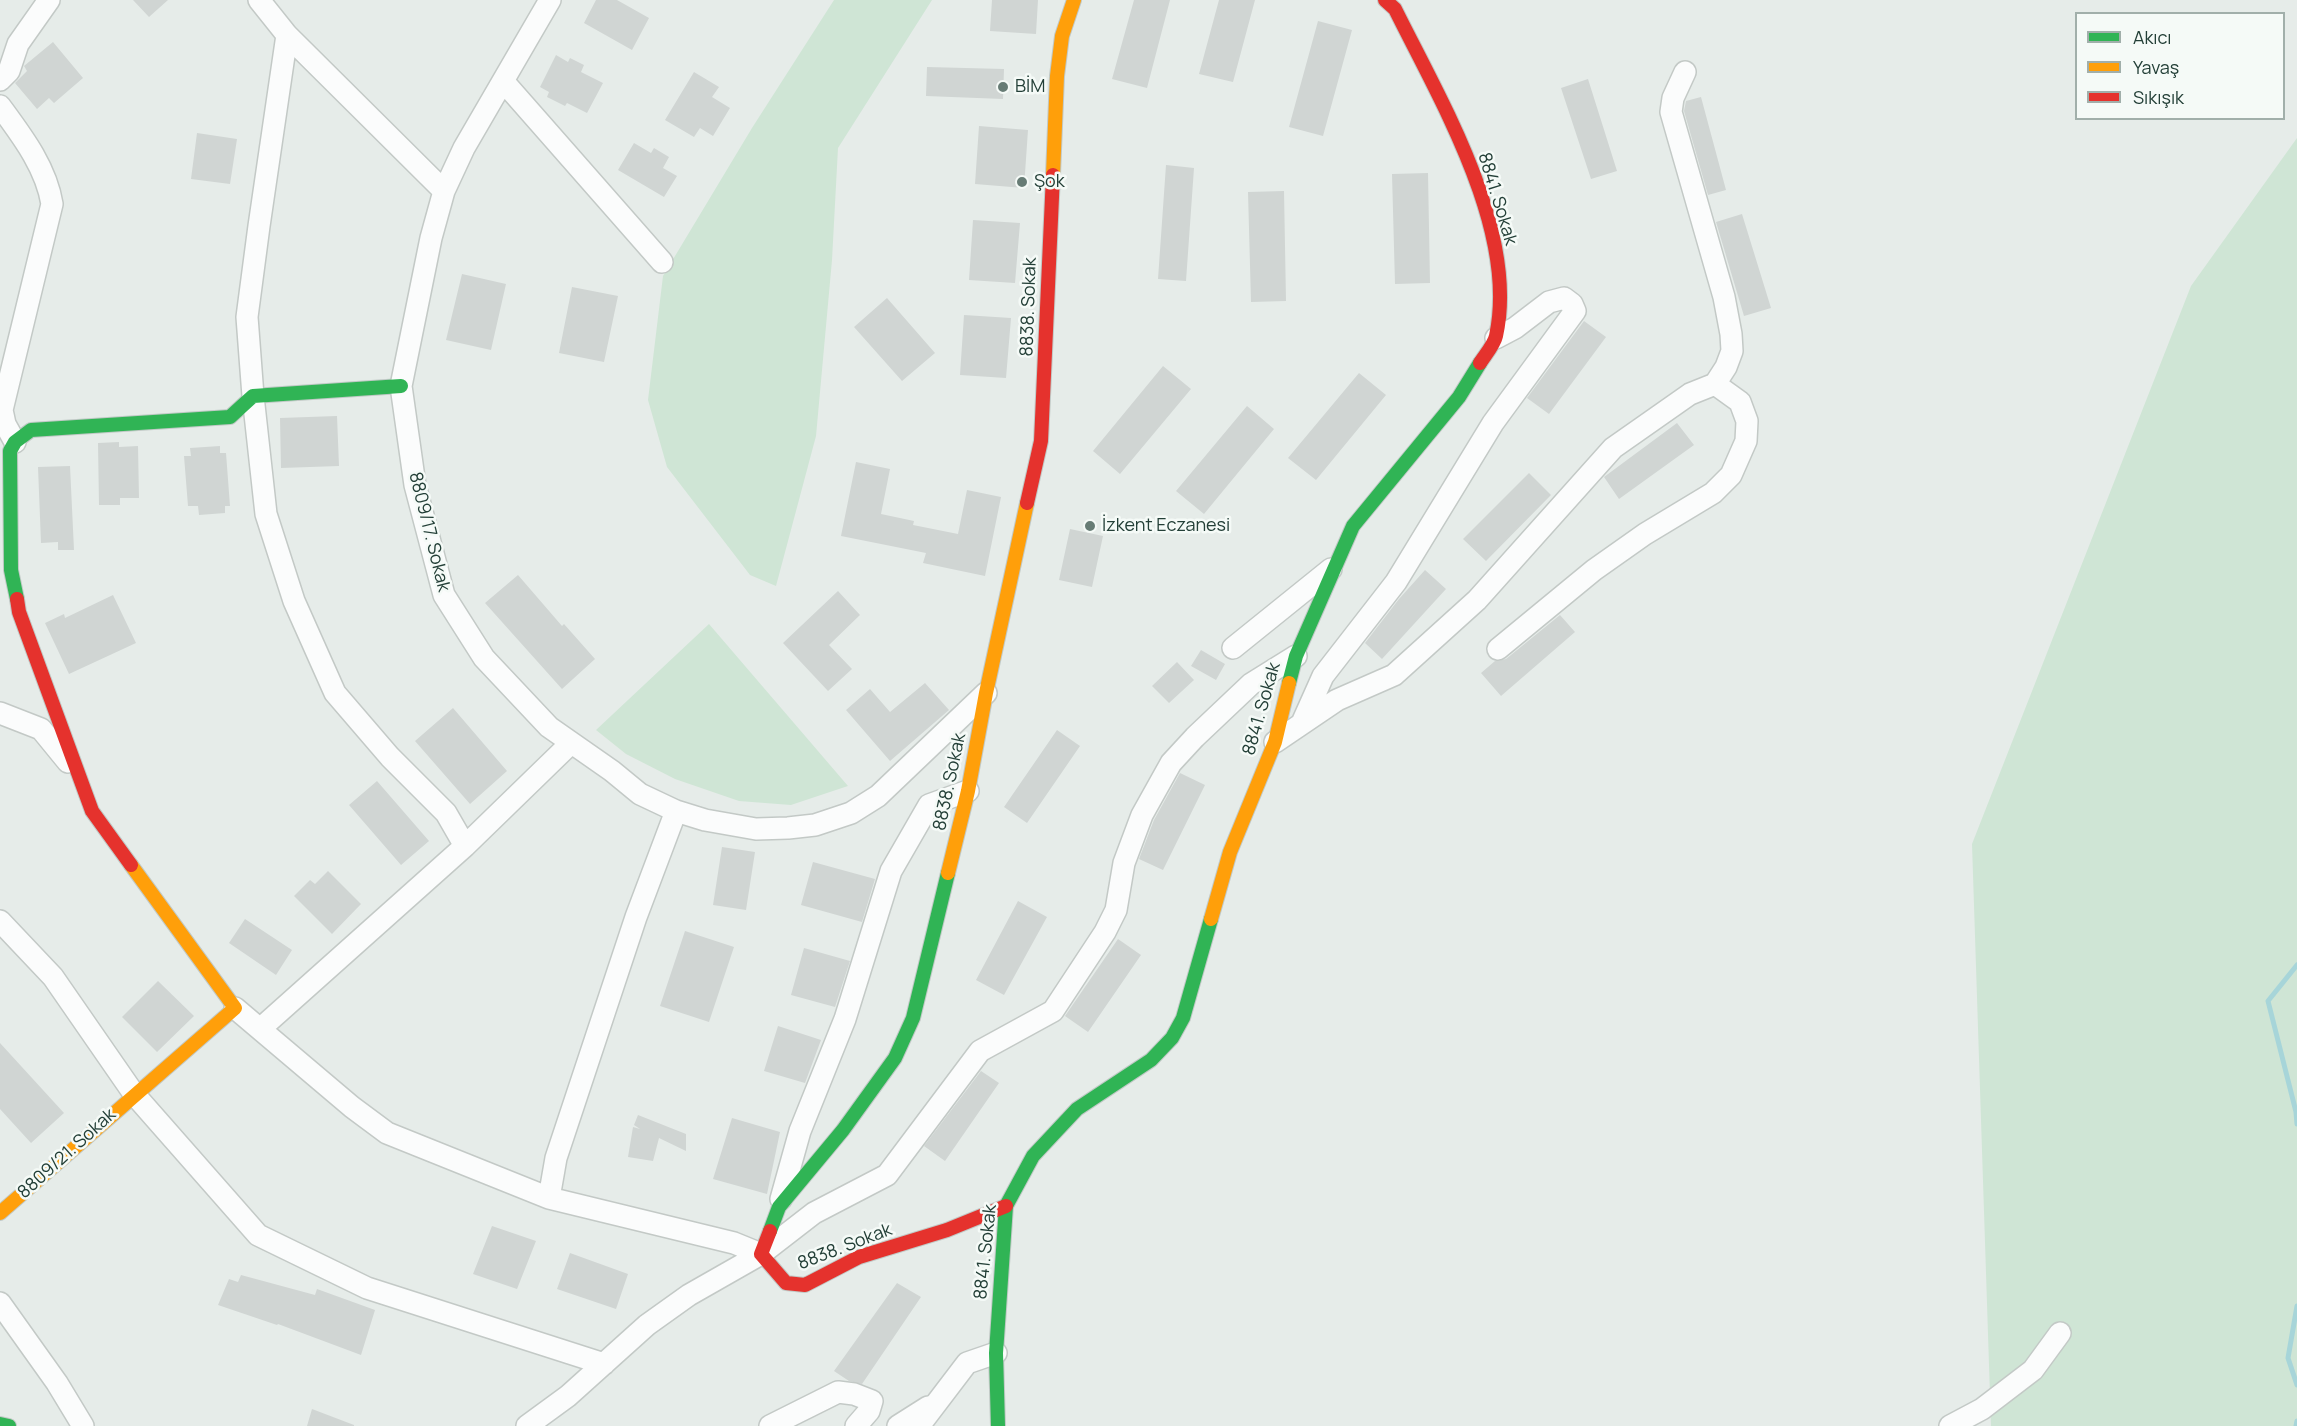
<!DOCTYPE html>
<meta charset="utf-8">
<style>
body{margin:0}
#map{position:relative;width:2297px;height:1426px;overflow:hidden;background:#e6ece9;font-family:Manrope,sans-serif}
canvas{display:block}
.legend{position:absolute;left:2075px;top:12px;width:210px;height:108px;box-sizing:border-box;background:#f5faf7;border:2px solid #a1afaa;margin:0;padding:8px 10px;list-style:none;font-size:18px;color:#233f37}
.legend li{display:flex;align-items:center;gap:12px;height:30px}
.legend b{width:30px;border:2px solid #a1afaa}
</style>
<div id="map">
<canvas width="2297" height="1426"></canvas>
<ul class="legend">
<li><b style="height:8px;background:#30b455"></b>Akıcı</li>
<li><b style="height:8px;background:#ff9f0a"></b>Yavaş</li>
<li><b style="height:8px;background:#e5322d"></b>Sıkışık</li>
</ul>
</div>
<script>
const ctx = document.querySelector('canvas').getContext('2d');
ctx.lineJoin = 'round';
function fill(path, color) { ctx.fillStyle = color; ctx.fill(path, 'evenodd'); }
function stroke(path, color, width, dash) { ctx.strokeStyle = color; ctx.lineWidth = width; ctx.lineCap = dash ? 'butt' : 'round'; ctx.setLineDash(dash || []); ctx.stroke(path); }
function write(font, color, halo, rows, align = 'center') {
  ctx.font = font + ' Manrope,sans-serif'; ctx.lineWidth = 5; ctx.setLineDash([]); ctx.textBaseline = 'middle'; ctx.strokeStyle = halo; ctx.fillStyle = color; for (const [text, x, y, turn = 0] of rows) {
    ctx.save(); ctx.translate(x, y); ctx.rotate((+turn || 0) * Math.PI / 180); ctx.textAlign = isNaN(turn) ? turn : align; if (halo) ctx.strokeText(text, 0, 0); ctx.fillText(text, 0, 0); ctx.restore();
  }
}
fill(new Path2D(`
 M 834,0 L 932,0 L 838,148 L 832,260 L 816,436 L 776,586 L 750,575 L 667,467 L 648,400 L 663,276 L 752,128 Z
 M 2297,138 L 2297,1426 L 1991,1426 L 1972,844 L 2191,286 Z
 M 709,624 L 848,786 L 791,805 L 739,801 L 675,779 L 626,754 L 596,730 Z`), '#cfe5d5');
stroke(new Path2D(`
 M 2297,965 L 2268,1001 L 2296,1112 L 2297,1124
 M 2297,1306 L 2288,1358 L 2297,1385
 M 2296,1426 L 2297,1421`), '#a7d5d9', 5);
fill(new Path2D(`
 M 133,0 L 168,0 L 149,17 Z
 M 596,0 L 617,0 L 649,18 L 632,50 L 584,23 Z
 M 992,0 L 1038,0 L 1036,34 L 990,31 Z
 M 1134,0 L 1170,0 L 1147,88 L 1112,79 Z
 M 1219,0 L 1255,0 L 1233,82 L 1199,74 Z
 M 1318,21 L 1352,30 L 1323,136 L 1289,127 Z
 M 53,42 L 83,78 L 54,103 L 49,98 L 37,109 L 15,83 L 27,71 L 24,66 Z
 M 556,55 L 568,62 L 570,58 L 584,65 L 581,72 L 603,83 L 587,113 L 567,103 L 565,106 L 547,97 L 549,92 L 540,87 Z
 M 927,67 L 1004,69 L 1003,99 L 926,96 Z
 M 694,72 L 719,87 L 712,97 L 730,108 L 713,136 L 700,128 L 694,137 L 665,120 Z
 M 1588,79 L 1617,171 L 1591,179 L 1561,88 Z
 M 1701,97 L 1726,190 L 1708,195 L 1684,111 L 1686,101 Z
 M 979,126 L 1028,130 L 1024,188 L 975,184 Z
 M 197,133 L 237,139 L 230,184 L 191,179 Z
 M 634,143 L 651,153 L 654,148 L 669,157 L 663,168 L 677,176 L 664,197 L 618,170 Z
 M 1166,165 L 1194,168 L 1186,281 L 1158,279 Z
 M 1428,173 L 1430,283 L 1395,284 L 1392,174 Z
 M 1284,191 L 1286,301 L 1251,302 L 1248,192 Z
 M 1742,214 L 1771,308 L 1744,316 L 1716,222 Z
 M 973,220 L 1020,223 L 1015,283 L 969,280 Z
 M 462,274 L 506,284 L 491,350 L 446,340 Z
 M 572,287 L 618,296 L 604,362 L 559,353 Z
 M 887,298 L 935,353 L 902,381 L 854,327 Z
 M 964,315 L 1011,318 L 1006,378 L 960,375 Z
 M 1584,321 L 1606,337 L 1549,414 L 1527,398 Z
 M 1163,366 L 1191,389 L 1120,474 L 1093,451 Z
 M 1359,373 L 1386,395 L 1316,480 L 1288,458 Z
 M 1247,406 L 1274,429 L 1204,514 L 1176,491 Z
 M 337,416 L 339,466 L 281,468 L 280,418 Z
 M 1677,423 L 1694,445 L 1619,499 L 1604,477 Z
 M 119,442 L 119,447 L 138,446 L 139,498 L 120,498 L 120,505 L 99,505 L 98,443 Z
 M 220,446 L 220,453 L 226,453 L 230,506 L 225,506 L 225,513 L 199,515 L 198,506 L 188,506 L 184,456 L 191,456 L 190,448 Z
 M 856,462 L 890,469 L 881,514 L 914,521 L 913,525 L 958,534 L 967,490 L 1001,497 L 985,576 L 923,563 L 926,553 L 841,536 Z
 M 70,466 L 74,550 L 58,550 L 58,542 L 41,543 L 38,467 Z
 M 1529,473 L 1551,495 L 1486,561 L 1463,539 Z
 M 1070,529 L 1103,536 L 1092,587 L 1059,580 Z
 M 1425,570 L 1446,589 L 1382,659 L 1365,643 L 1399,599 Z
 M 518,575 L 562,626 L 564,624 L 595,659 L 562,689 L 485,603 Z
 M 838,591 L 860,615 L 829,645 L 852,669 L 828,691 L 783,643 Z
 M 113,595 L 136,643 L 69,674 L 45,623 L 64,614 L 65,618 Z
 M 1560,615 L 1575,632 L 1501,696 L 1481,673 L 1495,661 L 1506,659 Z
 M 1201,650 L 1225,664 L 1216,680 L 1191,666 Z
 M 1177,662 L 1194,680 L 1169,703 L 1152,686 Z
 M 925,683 L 949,710 L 890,761 L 846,710 L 870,689 L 890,712 Z
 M 453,708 L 507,771 L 470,804 L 415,741 Z
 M 1057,730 L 1080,746 L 1027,823 L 1004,807 Z
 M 1180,773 L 1205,785 L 1163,870 L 1139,859 L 1154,820 Z
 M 377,781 L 429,841 L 401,865 L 349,805 Z
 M 722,847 L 755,852 L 746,910 L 713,905 Z
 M 813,862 L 875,879 L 862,922 L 801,905 Z
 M 328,871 L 361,904 L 332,934 L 294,896 L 310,880 L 315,884 Z
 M 1018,901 L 1047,917 L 1004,995 L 976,980 Z
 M 245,919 L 292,950 L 276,975 L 229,943 Z
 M 685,931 L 734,947 L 709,1022 L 660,1006 Z
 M 1118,939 L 1141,955 L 1088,1032 L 1065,1016 Z
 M 804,948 L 850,961 L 835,1007 L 791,995 Z
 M 158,981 L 194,1016 L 157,1052 L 122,1017 Z
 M 778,1026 L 821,1040 L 805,1083 L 764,1071 Z
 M 0,1043 L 64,1113 L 31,1143 L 0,1109 Z
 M 981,1071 L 999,1083 L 945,1161 L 924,1146 Z
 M 638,1115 L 686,1134 L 686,1151 L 659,1138 L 653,1161 L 628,1157 L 633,1127 L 640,1129 L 634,1125 Z
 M 732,1118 L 780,1132 L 767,1194 L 713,1179 Z
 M 492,1226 L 536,1241 L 517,1289 L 473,1274 Z
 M 570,1253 L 628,1274 L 616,1309 L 557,1289 Z
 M 241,1275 L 315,1295 L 317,1289 L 375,1310 L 361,1355 L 278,1324 L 277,1325 L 218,1305 L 229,1279 L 238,1282 Z
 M 897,1283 L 921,1297 L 862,1384 L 849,1381 L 834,1371 Z
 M 312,1409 L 354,1425 L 354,1426 L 307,1426 Z`), '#d0d5d3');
const street = new Path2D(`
 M 259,0 L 287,35 L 444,191
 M 550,0 L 464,148 L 444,191 L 431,238 L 401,386 L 415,485 L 444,595 L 484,658 L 549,727 L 612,771 L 640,794 L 676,811 L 705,820 L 756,829 L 788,828 L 815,825 L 851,813 L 878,796 L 986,693
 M 287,35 L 259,226 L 247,317 L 253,396 L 266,514 L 294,601 L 335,693 L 390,757 L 446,813 L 465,846
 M 0,80 L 9,71 L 18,44 L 49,0
 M 503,81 L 662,262
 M 0,106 C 22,136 46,167 52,204 L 2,410 L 5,424 L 15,442
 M 1233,648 L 1331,569
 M 1498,649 L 1594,570 L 1645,534 L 1713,493 L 1731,475 L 1746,441 L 1747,421 L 1740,402 L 1715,384
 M 0,713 L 41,729 L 68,762
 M 1302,723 L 1323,676 L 1396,582 L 1493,423 L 1575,311 L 1572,304 L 1564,298 L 1549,302 L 1515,328 L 1496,338
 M 1275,742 L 1337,700 L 1394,675 L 1477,600 L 1613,448 L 1690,394 L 1715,384 L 1726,367 L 1732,351 L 1731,334 L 1724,297 L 1671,112 L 1673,98 L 1685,72
 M 0,921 L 53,977 L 134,1094 L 258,1235 L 367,1288 L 604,1364
 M 235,1008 L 352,1107 L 387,1133 L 549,1198 L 734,1243 L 761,1254
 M 260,1029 L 465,846 L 571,743
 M 549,1198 L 556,1158 L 636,917 L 676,811
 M 781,1199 L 800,1131 L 845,1019 L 891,871 L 929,805 L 968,791
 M 0,1303 L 57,1383 L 83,1426
 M 527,1426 L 568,1396 L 647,1325 L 689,1295 L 761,1254 L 814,1213 L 887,1175 L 980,1051 L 1053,1011 L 1105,932 L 1116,910 L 1124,863 L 1142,815 L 1171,763 L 1195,737 L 1251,684 L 1296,656
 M 770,1426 L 838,1392 L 854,1394 L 872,1401 L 869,1411 L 856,1426
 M 898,1426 L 928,1407
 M 919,1426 L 967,1363 L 996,1353
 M 1950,1426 L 1982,1409 L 2033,1370 L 2060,1333`);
const fast = new Path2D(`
 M 17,599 L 11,570 L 10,451 L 15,442 L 31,430 L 230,417 L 253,396 L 401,386
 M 1289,683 L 1296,656 L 1353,526 L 1459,397 L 1480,363
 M 770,1231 L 779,1207 L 843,1130 L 895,1058 L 913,1018 L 948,873
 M 0,1424 L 9,1426
 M 998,1426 L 996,1353 L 1006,1206 L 1033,1156 L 1077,1109 L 1151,1060 L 1172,1038 L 1183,1018 L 1211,919`);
const slow = new Path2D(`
 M 1053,175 L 1057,76 L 1062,36 L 1074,0
 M 948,873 L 968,791 L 986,693 L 1027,503
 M 1211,919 L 1230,852 L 1275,742 L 1289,683
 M 0,1213 L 235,1008 L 131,865`);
const jam = new Path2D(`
 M 1385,0 L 1395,9 C 1440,100 1519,231 1496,336 C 1494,345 1485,355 1480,363
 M 1027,503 L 1041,441 L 1053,175
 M 17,599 L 19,612 L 92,811 L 131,865
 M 770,1231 L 761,1254 L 786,1283 L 805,1285 L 859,1257 L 947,1230 L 1006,1206`);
stroke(street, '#c3c9c6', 24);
stroke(fast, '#c1c9c6', 16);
stroke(slow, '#c1c9c6', 16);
stroke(jam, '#c1c9c6', 16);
stroke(street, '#fbfcfc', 21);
stroke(fast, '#30b455', 14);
stroke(slow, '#ff9f0a', 14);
stroke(jam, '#e5322d', 14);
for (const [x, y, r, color] of [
 [1003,87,6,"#677c75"],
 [1022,182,6,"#677c75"],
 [1090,526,6,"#677c75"]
]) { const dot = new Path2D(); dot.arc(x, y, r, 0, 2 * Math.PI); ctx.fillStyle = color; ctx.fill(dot); stroke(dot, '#f5faf7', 2); }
write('18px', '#233f37', '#f5faf7', [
 ["BİM",1015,87],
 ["Şok",1034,182],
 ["İzkent Eczanesi",1102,526]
], 'left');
write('18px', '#233f37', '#f5faf7', [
 ["8841. Sokak",1497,199,73],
 ["8838. Sokak",1029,307,-88],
 ["8809/17. Sokak",429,532,76],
 ["8841. Sokak",1262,709,-74],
 ["8838. Sokak",950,782,-78],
 ["8809/21. Sokak",67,1154,-42],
 ["8838. Sokak",845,1247,-21],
 ["8841. Sokak",986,1252,-84]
]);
</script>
